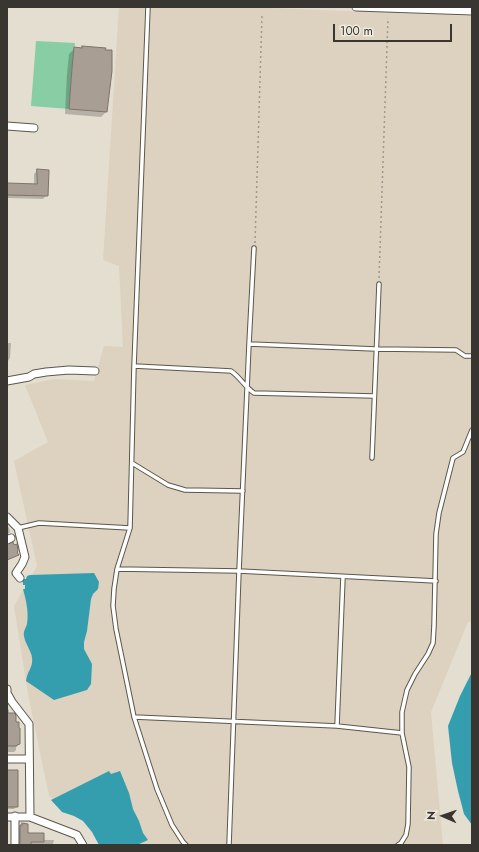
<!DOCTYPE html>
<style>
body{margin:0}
#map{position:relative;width:479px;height:852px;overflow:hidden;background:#e4ded1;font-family:Jost,sans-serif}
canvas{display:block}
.frame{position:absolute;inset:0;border:8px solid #393632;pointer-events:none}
.north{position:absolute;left:423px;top:796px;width:40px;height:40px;-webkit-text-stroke:3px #f1ebde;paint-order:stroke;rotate:272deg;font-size:11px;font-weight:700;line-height:16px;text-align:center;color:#393632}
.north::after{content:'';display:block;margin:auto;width:14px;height:18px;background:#393632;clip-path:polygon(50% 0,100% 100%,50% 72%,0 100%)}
.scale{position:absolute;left:333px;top:24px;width:119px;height:18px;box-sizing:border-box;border:2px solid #393632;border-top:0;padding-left:5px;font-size:12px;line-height:14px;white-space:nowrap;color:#393632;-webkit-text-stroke:3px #f1ebde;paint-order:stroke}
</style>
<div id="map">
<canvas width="479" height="852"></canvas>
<div class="frame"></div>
<div class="north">N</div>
<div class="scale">100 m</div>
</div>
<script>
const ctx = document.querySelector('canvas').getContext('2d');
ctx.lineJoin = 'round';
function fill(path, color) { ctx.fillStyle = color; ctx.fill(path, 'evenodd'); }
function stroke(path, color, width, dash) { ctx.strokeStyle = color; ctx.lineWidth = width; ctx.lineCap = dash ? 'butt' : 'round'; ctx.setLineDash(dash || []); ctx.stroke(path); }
fill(new Path2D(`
 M 119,7 L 246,7 L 472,16 L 472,621 L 468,622 L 431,712 L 443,845 L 101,845 L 89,824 L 49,796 L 28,694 L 14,606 L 37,566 L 14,461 L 48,442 L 25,385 L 54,379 L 94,381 L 104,346 L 123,347 L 119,266 L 103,260 Z`), '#dcd2bf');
fill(new Path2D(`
 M 36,41 L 75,43 L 72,68 L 69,109 L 31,106 Z`), '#88cda4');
fill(new Path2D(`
 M 94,573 L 99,582 L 98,589 L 93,594 L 91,599 L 87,631 L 84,642 L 84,649 L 92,664 L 91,684 L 87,690 L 54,700 L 26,681 C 27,673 31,669 32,663 C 34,653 25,645 24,636 C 23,631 26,628 27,624 C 29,612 26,600 23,589 L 25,589 L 25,585 L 23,585 L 23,579 L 26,579 L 27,576 L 30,575 Z
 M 472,672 L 472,825 L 464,814 L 458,791 L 452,763 L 448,726 L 460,696 Z
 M 109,771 L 111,774 L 120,771 L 129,793 L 133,809 L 139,821 L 143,833 L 148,840 L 137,845 L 99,845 L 92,832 L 83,821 L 74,816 L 62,812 L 51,800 Z`), '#349eaf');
fill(new Path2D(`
 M 82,47 L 106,112 L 101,117 L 65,114 L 67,74 L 69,54 L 75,48 L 80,49 Z
 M 38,170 L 47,195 L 43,199 L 7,198 L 7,184 L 34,185 L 34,174 Z
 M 7,343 L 11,343 L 10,358 L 8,361 L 7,361 Z
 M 7,525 L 9,528 L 10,532 L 7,535 Z
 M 9,709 L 9,714 L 15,723 L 19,744 L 16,746 L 16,750 L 14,752 L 7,752 L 7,710 Z
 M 9,771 L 17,806 L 14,809 L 7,809 L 7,772 Z
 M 22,824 L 27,834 L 43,840 L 54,840 L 53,844 L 66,844 L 66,845 L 18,845 L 18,829 Z`), '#0003');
const building = new Path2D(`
 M 82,46 L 106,48 L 105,50 L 112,50 L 112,71 L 107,112 L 69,109 L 72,68 L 74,47 L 82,48 Z
 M 37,169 L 49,170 L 48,196 L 7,195 L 7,183 L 37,184 Z
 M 13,542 L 14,545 L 17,544 L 18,551 L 17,552 L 19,555 L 7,560 L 7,545 Z
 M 7,713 L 15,713 L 16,716 L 16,722 L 19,722 L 19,728 L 20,728 L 20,744 L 17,745 L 17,746 L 7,746 Z
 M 8,770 L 18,770 L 18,807 L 7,807 Z
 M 22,823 L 28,824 L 28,833 L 44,833 L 44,842 L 31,842 L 31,845 L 20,845 L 20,825 L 22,825 Z`);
fill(building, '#a89e94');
stroke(building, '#7d736a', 1);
const service = new Path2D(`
 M 148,7 L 134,366 L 130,528 L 117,569 L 114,589 L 113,606 L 116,629 L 134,717 L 157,789 L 172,825 L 183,842 L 186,845
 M 249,344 L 376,349 L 456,350 L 465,356 L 472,356
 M 134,366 L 231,371 C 240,377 244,386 254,393 L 374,396
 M 372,458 L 379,284
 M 132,463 L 168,485 L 185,490 L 243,491
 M 18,528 L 39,523 L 130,528
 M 117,569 L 239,571 L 436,581
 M 134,717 L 337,726 L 402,733
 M 337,726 L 343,577
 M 229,845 L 239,571 L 249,344 L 254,248
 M 398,845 L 401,843 L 406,835 L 408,824 L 409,767 L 402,733 L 402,712 L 407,690 L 415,674 L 428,654 L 433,643 L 434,626 L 436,534 L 439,513 L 453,458 L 463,452 L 472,430`);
const minor = new Path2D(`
 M 356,7 L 472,11
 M 7,126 L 34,128
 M 7,381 L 29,377 L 34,374 L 46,372 L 69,370 L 95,371
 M 7,517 L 18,528 L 25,557 L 22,564 L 16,573 L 20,578
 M 7,540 L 11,538
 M 7,689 L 7,693 L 12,702 L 29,724 L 30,817 L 77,835 L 83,845
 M 7,759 L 29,759
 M 15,816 L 15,845
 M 7,817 L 30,817`);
stroke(service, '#5c574c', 5.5);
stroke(minor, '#5c574c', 9);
stroke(new Path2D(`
 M 255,243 L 262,15
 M 379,278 L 388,18`), '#9d988f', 1.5, [2, 3]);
stroke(service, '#fff', 3.5);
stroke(minor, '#fff', 7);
</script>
